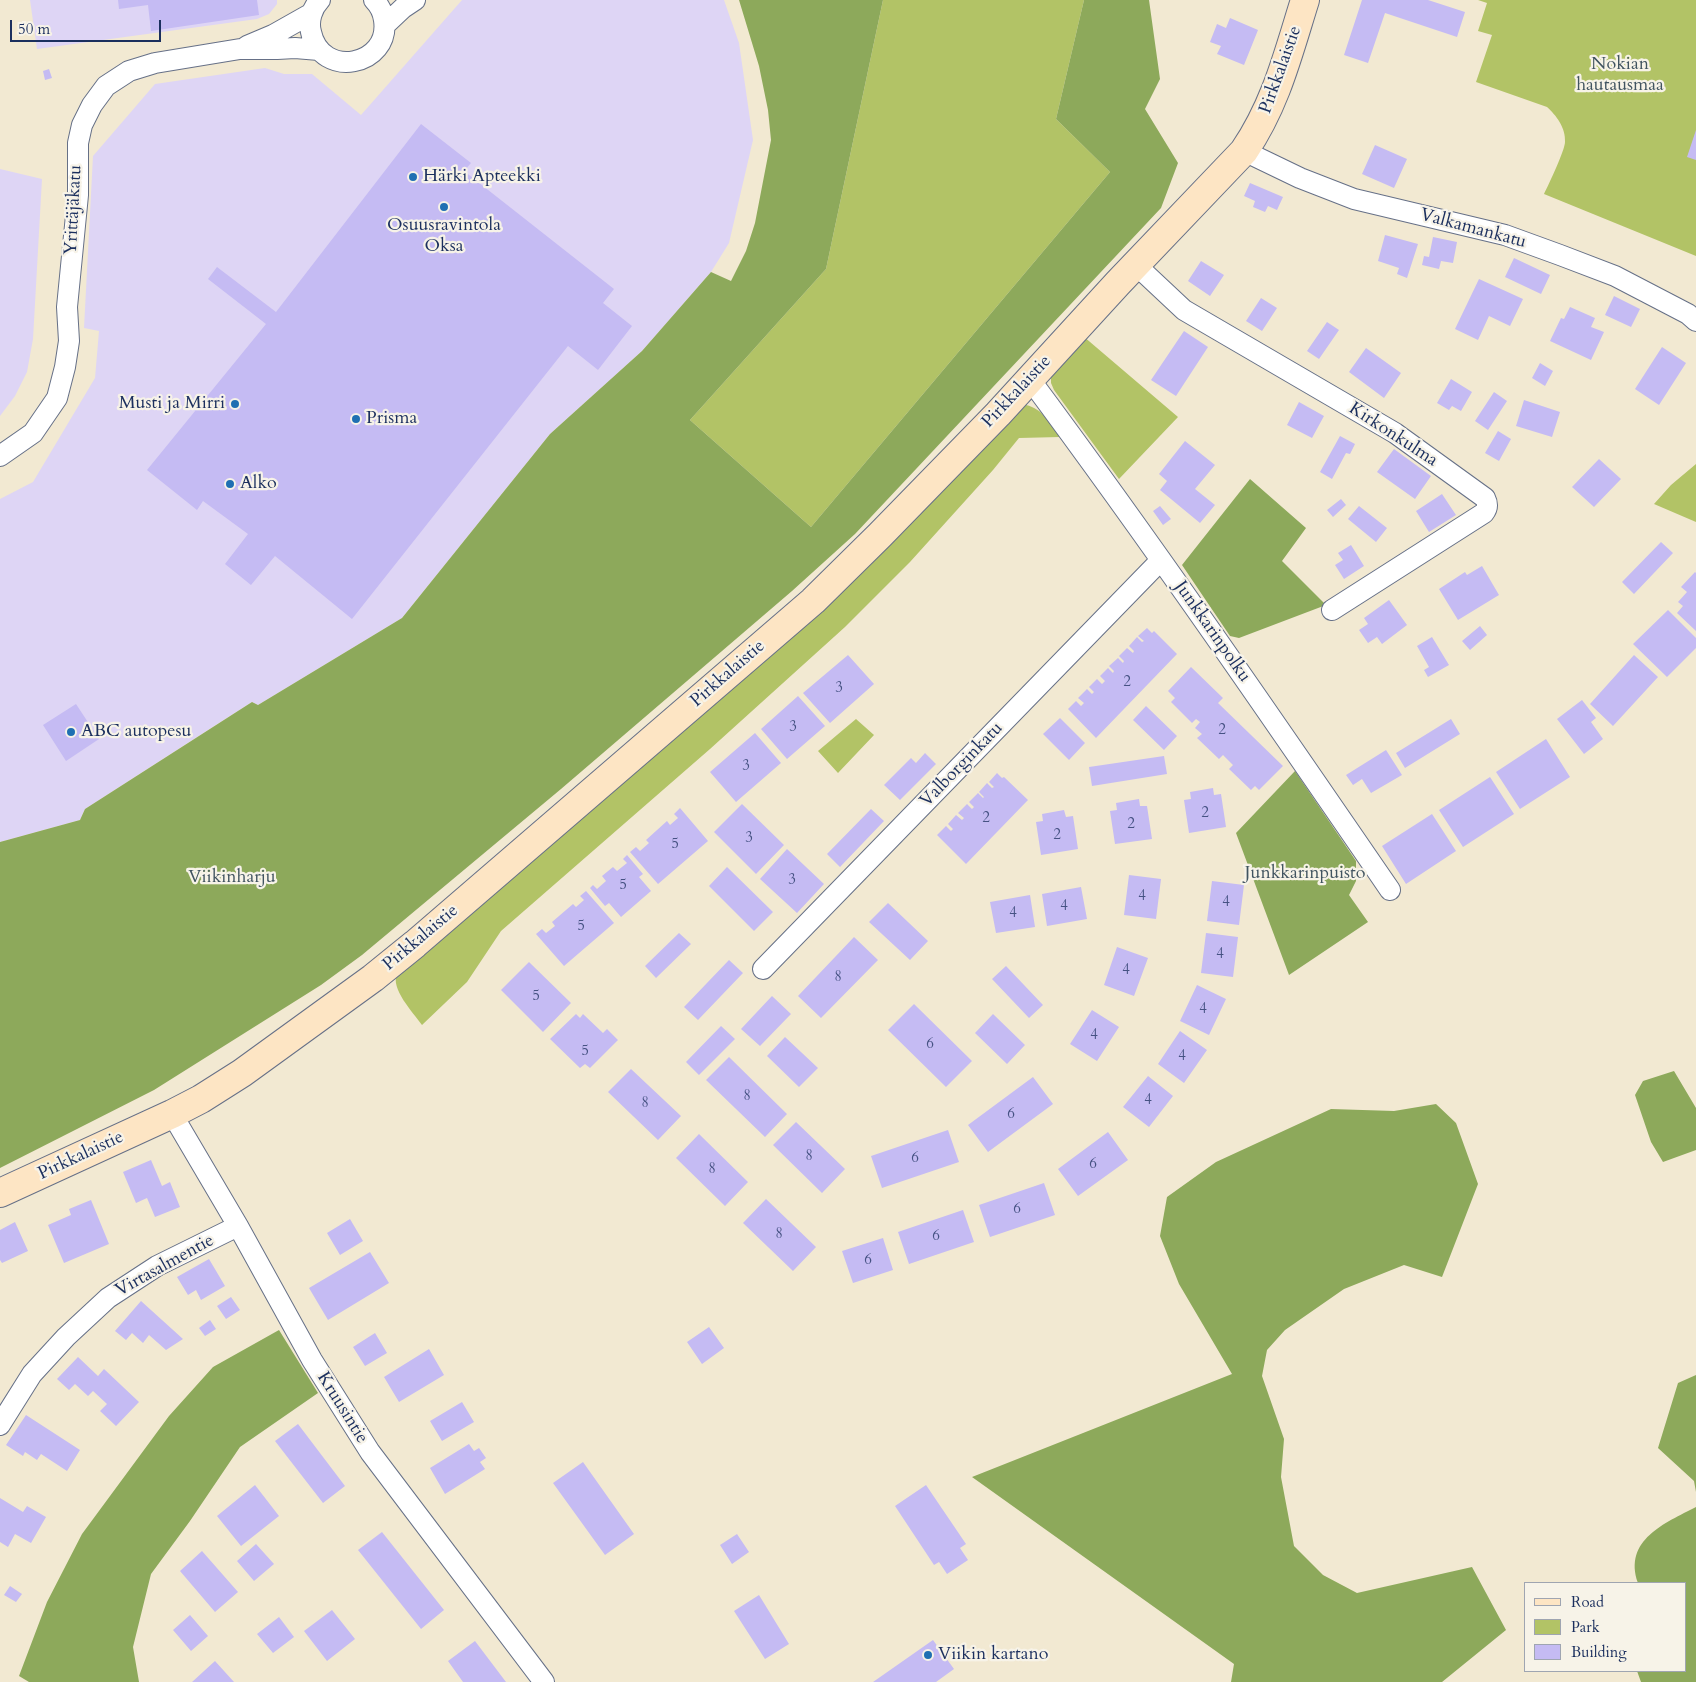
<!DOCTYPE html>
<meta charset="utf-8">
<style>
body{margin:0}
#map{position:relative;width:1696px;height:1682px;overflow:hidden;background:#f2e9d2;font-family:Cardo,serif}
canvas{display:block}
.legend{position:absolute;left:1524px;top:1582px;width:162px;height:90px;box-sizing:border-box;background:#f7f3e8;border:1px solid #9fa5b1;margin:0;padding:6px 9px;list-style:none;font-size:15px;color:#1b2f5e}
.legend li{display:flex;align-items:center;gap:10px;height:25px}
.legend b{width:25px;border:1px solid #9fa5b1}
.scale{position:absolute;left:10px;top:20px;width:151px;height:22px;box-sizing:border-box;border:2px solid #1b2f5e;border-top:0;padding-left:6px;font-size:15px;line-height:18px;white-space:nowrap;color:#1b2f5e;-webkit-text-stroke:4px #f7f3e8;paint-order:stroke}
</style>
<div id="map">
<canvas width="1696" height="1682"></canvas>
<ul class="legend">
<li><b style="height:6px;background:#fde5c4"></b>Road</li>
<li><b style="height:14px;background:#b2c366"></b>Park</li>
<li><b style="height:14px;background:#c5bbf3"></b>Building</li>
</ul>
<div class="scale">50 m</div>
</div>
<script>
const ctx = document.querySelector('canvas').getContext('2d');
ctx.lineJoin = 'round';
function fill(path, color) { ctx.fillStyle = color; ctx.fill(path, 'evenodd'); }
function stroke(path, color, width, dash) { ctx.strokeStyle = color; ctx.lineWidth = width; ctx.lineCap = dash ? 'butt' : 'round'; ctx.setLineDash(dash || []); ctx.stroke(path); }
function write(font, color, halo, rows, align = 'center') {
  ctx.font = font + ' Cardo,serif'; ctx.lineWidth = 4.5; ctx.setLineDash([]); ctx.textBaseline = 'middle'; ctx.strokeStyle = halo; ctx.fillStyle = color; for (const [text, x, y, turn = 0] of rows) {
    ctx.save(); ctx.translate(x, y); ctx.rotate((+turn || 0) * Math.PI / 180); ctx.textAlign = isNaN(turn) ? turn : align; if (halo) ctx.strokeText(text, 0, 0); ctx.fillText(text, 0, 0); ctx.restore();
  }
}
fill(new Path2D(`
 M 30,0 L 277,0 L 277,4 L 269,14 L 257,19 L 37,49 Z
 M 462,0 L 724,0 L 739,43 L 753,140 L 729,243 L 711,272 L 642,351 L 550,434 L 402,618 L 258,705 L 252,702 L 211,728 L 85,809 L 80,820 L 0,842 L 0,499 L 33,482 L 95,378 L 99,331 L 84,328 L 93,156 L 155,84 L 265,68 L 284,74 L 312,74 L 361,115 Z
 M 0,169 L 42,179 L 33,339 L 27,372 L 15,396 L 0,416 Z`), '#ded5f5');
fill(new Path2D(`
 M 883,0 L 1084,0 L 1056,119 L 1110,172 L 811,527 L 690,420 L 826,269 Z
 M 1478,0 L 1696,0 L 1696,256 L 1544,194 C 1549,184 1565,150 1565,142 C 1566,128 1556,115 1547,107 L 1476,82 L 1492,35 L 1478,31 L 1487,3 Z
 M 1083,336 L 1178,417 L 1119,479 L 1054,390 L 1051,383 L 1051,374 Z
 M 1026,405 C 1043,409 1050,423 1060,437 L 1019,438 L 993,470 L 910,562 L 845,627 L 710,749 L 501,931 L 467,982 L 422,1025 C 413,1012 390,989 397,973 L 1016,407 Z
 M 1696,464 L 1696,522 L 1654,504 L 1671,485 Z
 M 856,719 L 874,735 L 838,773 L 818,751 Z`), '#b2c366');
fill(new Path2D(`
 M 739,0 L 883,0 L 826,269 L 690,420 L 811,527 L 1110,172 L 1056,119 L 1084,0 L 1149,0 L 1160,79 L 1145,109 L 1178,163 L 1161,208 L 855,534 L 792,591 L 561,789 L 362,955 L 321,985 L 154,1090 L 0,1168 L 0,842 L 80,820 L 85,809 L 252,702 L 258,705 L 402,618 L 550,434 L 642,351 L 711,272 L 731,281 L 746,251 L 755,223 L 771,140 L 768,110 L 759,66 Z
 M 1250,479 L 1306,528 L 1282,561 L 1326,605 L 1239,638 L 1230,636 L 1182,565 Z
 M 1295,771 L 1356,861 L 1356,881 L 1349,895 L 1368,922 L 1289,975 L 1236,833 Z
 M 1674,1071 L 1696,1108 L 1696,1150 L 1663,1162 L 1651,1142 L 1635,1095 L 1643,1081 Z
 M 1436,1104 L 1456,1123 L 1478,1184 L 1442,1277 L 1404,1265 L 1344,1289 L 1285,1330 L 1267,1350 L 1262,1376 L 1284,1439 L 1281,1477 L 1294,1546 L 1323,1575 L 1357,1593 L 1472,1567 L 1506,1630 L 1442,1682 L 1231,1682 L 1234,1664 L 972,1477 L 1232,1374 L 1179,1284 L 1160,1236 L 1167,1197 L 1216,1162 L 1331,1109 L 1394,1111 Z
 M 279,1330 L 318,1393 L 240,1447 L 190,1521 L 151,1574 L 133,1647 L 139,1682 L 29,1682 L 19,1676 L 47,1602 L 82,1534 L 169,1416 L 213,1367 Z
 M 1696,1375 L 1696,1492 L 1694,1481 L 1658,1448 L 1678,1383 Z
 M 1696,1507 L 1696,1682 L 1641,1682 L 1637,1671 L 1685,1671 L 1685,1583 L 1638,1583 C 1623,1540 1665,1523 1696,1507 Z`), '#8da95b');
fill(new Path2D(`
 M 118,0 L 257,0 L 259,15 L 151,31 L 148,5 L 119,9 Z
 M 1362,0 L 1428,0 L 1465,12 L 1457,37 L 1385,13 L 1368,63 L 1344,55 Z
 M 1230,18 L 1258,30 L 1244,65 L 1217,54 L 1221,46 L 1210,42 L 1217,24 L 1226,28 Z
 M 49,69 L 52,78 L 45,80 L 43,71 Z
 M 421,124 L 471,163 L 464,171 L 614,289 L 603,303 L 632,326 L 598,370 L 568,346 L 352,619 L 275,556 L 251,585 L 225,564 L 248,534 L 203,501 L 197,510 L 147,470 L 266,324 L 208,279 L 217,267 L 276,312 Z
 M 1696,130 L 1696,160 L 1687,157 Z
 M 1375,145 L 1407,159 L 1394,188 L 1362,174 Z
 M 1250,183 L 1283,197 L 1277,210 L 1268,206 L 1265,212 L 1253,207 L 1255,201 L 1244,196 Z
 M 1385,235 L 1418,244 L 1407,278 L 1397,274 L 1399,268 L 1378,261 Z
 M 1433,237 L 1457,242 L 1453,263 L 1441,261 L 1439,269 L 1422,265 L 1424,256 L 1429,257 Z
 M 1514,258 L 1550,275 L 1541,294 L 1505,277 Z
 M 1201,261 L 1224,275 L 1210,296 L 1188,281 Z
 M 1479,279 L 1523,299 L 1510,326 L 1489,316 L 1478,340 L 1455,329 Z
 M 1614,296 L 1640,309 L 1631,327 L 1605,315 Z
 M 1261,298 L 1277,308 L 1262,331 L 1246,321 Z
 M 1570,307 L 1595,318 L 1591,327 L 1604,332 L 1591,360 L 1550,341 L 1561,318 L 1564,319 Z
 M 1327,322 L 1339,330 L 1319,359 L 1307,351 Z
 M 1184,331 L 1208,347 L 1176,396 L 1151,380 Z
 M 1662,347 L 1686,363 L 1659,405 L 1635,389 Z
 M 1366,348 L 1401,373 L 1384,398 L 1349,372 Z
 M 1540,363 L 1553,371 L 1545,386 L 1532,378 Z
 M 1451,379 L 1472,392 L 1461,411 L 1452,406 L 1449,410 L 1437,403 Z
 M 1494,392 L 1507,401 L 1488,430 L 1475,421 Z
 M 1524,400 L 1560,412 L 1552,437 L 1516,426 Z
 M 1299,402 L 1324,416 L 1312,438 L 1287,425 Z
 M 1498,431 L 1511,439 L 1499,461 L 1485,453 Z
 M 1340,436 L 1355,444 L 1350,454 L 1346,453 L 1332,479 L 1320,472 Z
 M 1185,441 L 1215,465 L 1195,489 L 1215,505 L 1200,523 L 1160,490 L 1167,481 L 1159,474 Z
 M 1394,449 L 1431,476 L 1415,499 L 1377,472 Z
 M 1599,459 L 1621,479 L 1594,507 L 1572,487 Z
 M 1442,494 L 1456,515 L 1429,532 L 1416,511 Z
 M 1341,499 L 1346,505 L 1333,517 L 1327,510 Z
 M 1160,506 L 1171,519 L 1163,525 L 1153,511 Z
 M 1359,506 L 1387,528 L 1376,542 L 1348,519 Z
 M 1661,542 L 1673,553 L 1634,594 L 1622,582 Z
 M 1351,545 L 1364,566 L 1344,579 L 1335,565 L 1343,560 L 1338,553 Z
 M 1482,566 L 1499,595 L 1458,620 L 1439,589 L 1465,572 L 1467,575 Z
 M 1695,572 L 1696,573 L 1696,631 L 1677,613 L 1683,606 L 1678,602 L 1687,592 L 1681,587 Z
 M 1389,600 L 1407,625 L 1382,644 L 1377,637 L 1368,643 L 1359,630 L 1368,624 L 1364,618 Z
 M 1668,610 L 1696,638 L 1696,648 L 1667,677 L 1633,644 Z
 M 1480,626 L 1487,635 L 1470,650 L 1462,641 Z
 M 1147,628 L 1152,633 L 1154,631 L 1177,654 L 1096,738 L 1068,709 L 1076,701 L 1081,706 L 1084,703 L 1078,698 L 1087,689 L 1092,694 L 1094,692 L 1089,687 L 1097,679 L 1102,684 L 1105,681 L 1100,676 L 1108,668 L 1113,673 L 1114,671 L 1109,666 L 1118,658 L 1123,663 L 1124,661 L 1119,656 L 1127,648 L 1133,653 L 1134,651 L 1129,646 L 1137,637 L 1142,642 L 1144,641 L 1138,636 Z
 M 1432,637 L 1449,665 L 1428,677 L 1424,670 L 1429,667 L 1417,646 Z
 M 848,655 L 874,684 L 830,723 L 803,693 Z
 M 1634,655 L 1658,677 L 1613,726 L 1590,704 Z
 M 1191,667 L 1223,698 L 1218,703 L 1283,766 L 1259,790 L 1255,786 L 1251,790 L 1229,769 L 1233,765 L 1223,755 L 1219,759 L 1197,738 L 1202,734 L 1195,728 L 1200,722 L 1196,719 L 1192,723 L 1171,702 L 1175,698 L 1168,691 Z
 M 798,696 L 825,726 L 787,759 L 761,729 Z
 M 1582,700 L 1596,718 L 1591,722 L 1603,739 L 1584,754 L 1557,719 Z
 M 76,704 L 99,739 L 66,761 L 43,725 Z
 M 1146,706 L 1177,736 L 1164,750 L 1133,720 Z
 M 1060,718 L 1085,743 L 1069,760 L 1043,734 Z
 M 1451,719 L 1460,734 L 1405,768 L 1396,753 Z
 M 755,733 L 781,763 L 736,802 L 710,772 Z
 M 1546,739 L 1570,777 L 1520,809 L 1496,772 Z
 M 1386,750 L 1402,775 L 1371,793 L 1362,779 L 1353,785 L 1346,775 Z
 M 925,753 L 936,764 L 900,800 L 884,785 L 911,758 L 916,763 Z
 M 1164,756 L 1167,774 L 1092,786 L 1089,767 Z
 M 997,773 L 1002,778 L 1004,777 L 1028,800 L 966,864 L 937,835 L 946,826 L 951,831 L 953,829 L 948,824 L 956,815 L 962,820 L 964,818 L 958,813 L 967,804 L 972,809 L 974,807 L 969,802 L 978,793 L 983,798 L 984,797 L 979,792 L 987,783 L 992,788 L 994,787 L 989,782 Z
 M 1490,777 L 1514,814 L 1463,847 L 1439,810 Z
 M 1213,788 L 1214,795 L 1221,794 L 1226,827 L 1189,833 L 1184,800 L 1191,799 L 1190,792 Z
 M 1139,799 L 1140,806 L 1147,806 L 1152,839 L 1115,844 L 1110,811 L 1117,810 L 1116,803 Z
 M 742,804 L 784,845 L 756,874 L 714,832 Z
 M 680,808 L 708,841 L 658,884 L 630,852 L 636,847 L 640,851 L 649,843 L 646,840 L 667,821 L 670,825 L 678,818 L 674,814 Z
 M 871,809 L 884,821 L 840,867 L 827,854 Z
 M 1064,810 L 1066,817 L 1073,816 L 1078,849 L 1041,855 L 1036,822 L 1043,821 L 1042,814 Z
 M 1432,814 L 1456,851 L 1406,884 L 1382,846 Z
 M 787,849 L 824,884 L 797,913 L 760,879 Z
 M 627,855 L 643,874 L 639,877 L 651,891 L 621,917 L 609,903 L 605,906 L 590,888 L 593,885 L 597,889 L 606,881 L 602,876 L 613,867 L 617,871 L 627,863 L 623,859 Z
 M 727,867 L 773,912 L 754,931 L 709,886 Z
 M 1129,875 L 1161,879 L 1156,919 L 1124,915 Z
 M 1212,881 L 1244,885 L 1239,925 L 1207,921 Z
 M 1081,887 L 1087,919 L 1047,926 L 1042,894 Z
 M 586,891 L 614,923 L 564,966 L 536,934 L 542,929 L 546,933 L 555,926 L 552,922 L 573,904 L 576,907 L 584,900 L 580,896 Z
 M 1030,895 L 1035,927 L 996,933 L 990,902 Z
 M 888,903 L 928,941 L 910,960 L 869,922 Z
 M 679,933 L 691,944 L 656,978 L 645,966 Z
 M 1206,933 L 1238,937 L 1233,977 L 1201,973 Z
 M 854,937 L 878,960 L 821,1018 L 798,996 Z
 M 1117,947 L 1148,958 L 1134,996 L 1104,985 Z
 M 729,960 L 743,973 L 698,1020 L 684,1007 Z
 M 529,962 L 571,1003 L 543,1032 L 501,990 Z
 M 1006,966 L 1043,1005 L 1029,1018 L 992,979 Z
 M 1197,985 L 1226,999 L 1209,1035 L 1180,1021 Z
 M 772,996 L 791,1014 L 760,1046 L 741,1029 Z
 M 914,1004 L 972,1061 L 946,1087 L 888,1030 Z
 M 1092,1010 L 1119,1027 L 1097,1061 L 1070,1044 Z
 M 576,1014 L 580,1018 L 583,1014 L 603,1033 L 607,1029 L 618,1040 L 590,1068 L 585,1064 L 580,1068 L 550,1039 Z
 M 993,1014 L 1025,1045 L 1007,1064 L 975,1033 Z
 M 721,1026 L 735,1039 L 699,1075 L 686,1062 Z
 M 1180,1031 L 1207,1050 L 1184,1083 L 1158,1064 Z
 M 785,1037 L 818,1068 L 799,1087 L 767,1056 Z
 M 729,1057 L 787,1114 L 765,1137 L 706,1080 Z
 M 631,1069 L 681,1116 L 658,1140 L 608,1092 Z
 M 1148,1076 L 1173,1096 L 1149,1127 L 1123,1107 Z
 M 1033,1077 L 1053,1104 L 988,1152 L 968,1125 Z
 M 796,1122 L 845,1169 L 822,1193 L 773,1145 Z
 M 948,1130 L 959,1162 L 882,1188 L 871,1156 Z
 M 1108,1132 L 1128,1160 L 1078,1196 L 1058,1169 Z
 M 699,1134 L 748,1182 L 725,1206 L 676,1158 Z
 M 151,1160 L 162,1186 L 170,1182 L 180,1207 L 155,1217 L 147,1198 L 136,1203 L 123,1172 Z
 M 1044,1183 L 1055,1215 L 990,1237 L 979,1205 Z
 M 766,1199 L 816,1247 L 793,1271 L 743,1223 Z
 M 91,1200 L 109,1244 L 64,1263 L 48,1225 L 71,1215 L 69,1209 Z
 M 963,1210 L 974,1242 L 909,1264 L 898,1232 Z
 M 350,1219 L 363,1241 L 340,1255 L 327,1233 Z
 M 15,1222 L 28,1251 L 2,1263 L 0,1260 L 0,1230 Z
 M 883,1238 L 893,1270 L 853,1283 L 842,1251 Z
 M 370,1252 L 389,1283 L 328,1320 L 309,1288 Z
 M 209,1259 L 225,1286 L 201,1300 L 196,1290 L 188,1295 L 177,1277 Z
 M 231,1297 L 240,1310 L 226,1319 L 217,1306 Z
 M 141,1301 L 183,1339 L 166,1350 L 149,1335 L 143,1343 L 132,1333 L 126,1340 L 115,1331 Z
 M 210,1320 L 216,1329 L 205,1336 L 199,1328 Z
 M 709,1327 L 724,1348 L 702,1364 L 687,1342 Z
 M 375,1333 L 387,1353 L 365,1366 L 353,1347 Z
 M 429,1349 L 444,1375 L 399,1402 L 384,1377 Z
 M 78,1357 L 98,1376 L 104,1369 L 139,1402 L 116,1426 L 100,1411 L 107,1404 L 93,1391 L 88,1396 L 75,1384 L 69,1390 L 57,1379 Z
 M 462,1402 L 474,1422 L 442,1441 L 430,1421 Z
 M 26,1415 L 80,1450 L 67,1471 L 41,1454 L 37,1460 L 25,1452 L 23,1456 L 6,1445 Z
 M 298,1424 L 345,1486 L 323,1503 L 275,1441 Z
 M 469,1444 L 474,1451 L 479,1448 L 486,1458 L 480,1462 L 485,1469 L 445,1494 L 430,1468 Z
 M 583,1462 L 634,1534 L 605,1555 L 553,1483 Z
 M 255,1485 L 279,1516 L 241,1546 L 217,1516 Z
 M 926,1485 L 966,1544 L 960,1548 L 968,1560 L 947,1574 L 939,1562 L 934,1565 L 895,1506 Z
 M 0,1498 L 23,1512 L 27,1506 L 46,1517 L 31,1543 L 15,1534 L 8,1547 L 0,1542 Z
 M 382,1532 L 444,1610 L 421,1629 L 358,1550 Z
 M 737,1534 L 749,1552 L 732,1564 L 720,1545 Z
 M 256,1544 L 274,1564 L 254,1581 L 237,1561 Z
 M 202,1551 L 238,1592 L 215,1612 L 180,1571 Z
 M 10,1586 L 22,1594 L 16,1602 L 4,1595 Z
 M 759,1595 L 789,1644 L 765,1659 L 734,1611 Z
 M 332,1610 L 355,1639 L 327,1661 L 304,1631 Z
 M 190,1615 L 208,1636 L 191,1651 L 173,1630 Z
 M 279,1617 L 294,1637 L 273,1653 L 257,1634 Z
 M 933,1640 L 954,1669 L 936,1682 L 873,1682 Z
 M 475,1641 L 506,1682 L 463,1682 L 448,1661 Z
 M 215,1661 L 234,1682 L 192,1682 Z`), '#c5bbf3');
const street = new Path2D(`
 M 320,0 C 312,8 308,21 311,32 C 321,80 391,66 384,20 C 383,13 380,6 374,0
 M 385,25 L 403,8 L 415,0
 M 247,46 L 273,35 L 312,13
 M 1244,151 L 1300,178 L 1354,199 L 1505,235 L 1560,255 L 1615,276 L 1688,314 L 1696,321
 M 1136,265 L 1184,310 L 1395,433 L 1485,498 C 1488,504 1488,508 1484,513 L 1332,610
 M 1029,378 C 1154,546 1272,718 1390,890
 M 0,456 L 33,433 L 57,398 L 65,367 L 69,341 L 67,307 L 78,195 L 78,143 L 82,125 L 92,105 L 106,86 L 129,71 L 155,63 L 240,49 L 277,49 L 295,48 L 319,50
 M 763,969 L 1161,560
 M 172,1114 L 238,1226 L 312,1360 L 370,1452 L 544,1682
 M 0,1425 L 32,1374 L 66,1337 L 108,1298 L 157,1266 L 238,1226`);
const secondary = new Path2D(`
 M 0,1193 L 172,1114 L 201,1099 L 242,1073 L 373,978 L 415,944 L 813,601 L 880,535 L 998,414 L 1118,283 L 1244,151 C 1276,104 1288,54 1305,0`);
stroke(street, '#667087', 22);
stroke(secondary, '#667087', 30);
stroke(street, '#fff', 20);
stroke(secondary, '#fde5c4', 28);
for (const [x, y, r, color] of [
 [413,177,5,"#1f6fb2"],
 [444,207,5,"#1f6fb2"],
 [235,404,5,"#1f6fb2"],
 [356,419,5,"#1f6fb2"],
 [230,484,5,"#1f6fb2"],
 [71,732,5,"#1f6fb2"],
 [928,1655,5,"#1f6fb2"]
]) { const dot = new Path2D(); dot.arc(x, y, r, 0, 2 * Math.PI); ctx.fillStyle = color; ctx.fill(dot); stroke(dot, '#f7f3e8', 2); }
write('15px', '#465283', null, [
 ["2",1127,683],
 ["3",839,689],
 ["3",793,728],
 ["2",1222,731],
 ["3",746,767],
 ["2",1205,814],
 ["2",986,819],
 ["2",1131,825],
 ["2",1057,836],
 ["3",749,839],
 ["5",675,845],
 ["3",792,881],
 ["5",623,886],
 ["4",1142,897],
 ["4",1226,903],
 ["4",1064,907],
 ["4",1013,914],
 ["5",581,927],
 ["4",1220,955],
 ["4",1126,971],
 ["8",838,978],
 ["5",536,997],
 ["4",1203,1010],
 ["4",1094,1036],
 ["6",930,1045],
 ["5",585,1052],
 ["4",1182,1057],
 ["8",747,1097],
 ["4",1148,1101],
 ["8",645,1104],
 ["6",1011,1115],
 ["8",809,1157],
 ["6",915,1159],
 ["6",1093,1165],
 ["8",712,1170],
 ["6",1017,1210],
 ["8",779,1235],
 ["6",936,1237],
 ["6",868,1261]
]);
write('18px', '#415460', '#f7f3e8', [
 ["Nokian",1620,65],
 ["hautausmaa",1620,86],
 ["Junkkarinpuisto",1305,874],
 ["Viikinharju",232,878]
]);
write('18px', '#1b2f5e', '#f7f3e8', [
 ["Pirkkalaistie",1281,70,-70],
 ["Yrittäjäkatu",74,210,-87],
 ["Valkamankatu",1473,229,15],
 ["Pirkkalaistie",1017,392,-47],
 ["Kirkonkulma",1393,435,33],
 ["Junkkarinpolku",1212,632,55],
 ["Pirkkalaistie",728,674,-41],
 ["Valborginkatu",962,765,-46],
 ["Pirkkalaistie",421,938,-40],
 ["Pirkkalaistie",81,1156,-25],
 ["Virtasalmentie",165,1266,-29],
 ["Kruusintie",342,1408,58]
]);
write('18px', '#1b2f5e', '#f7f3e8', [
 ["Härki Apteekki",423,177],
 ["Osuusravintola",444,226,"center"],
 ["Oksa",444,247,"center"],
 ["Musti ja Mirri",225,404,"right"],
 ["Prisma",366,419],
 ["Alko",240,484],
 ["ABC autopesu",81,732],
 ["Viikin kartano",938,1655]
], 'left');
</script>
